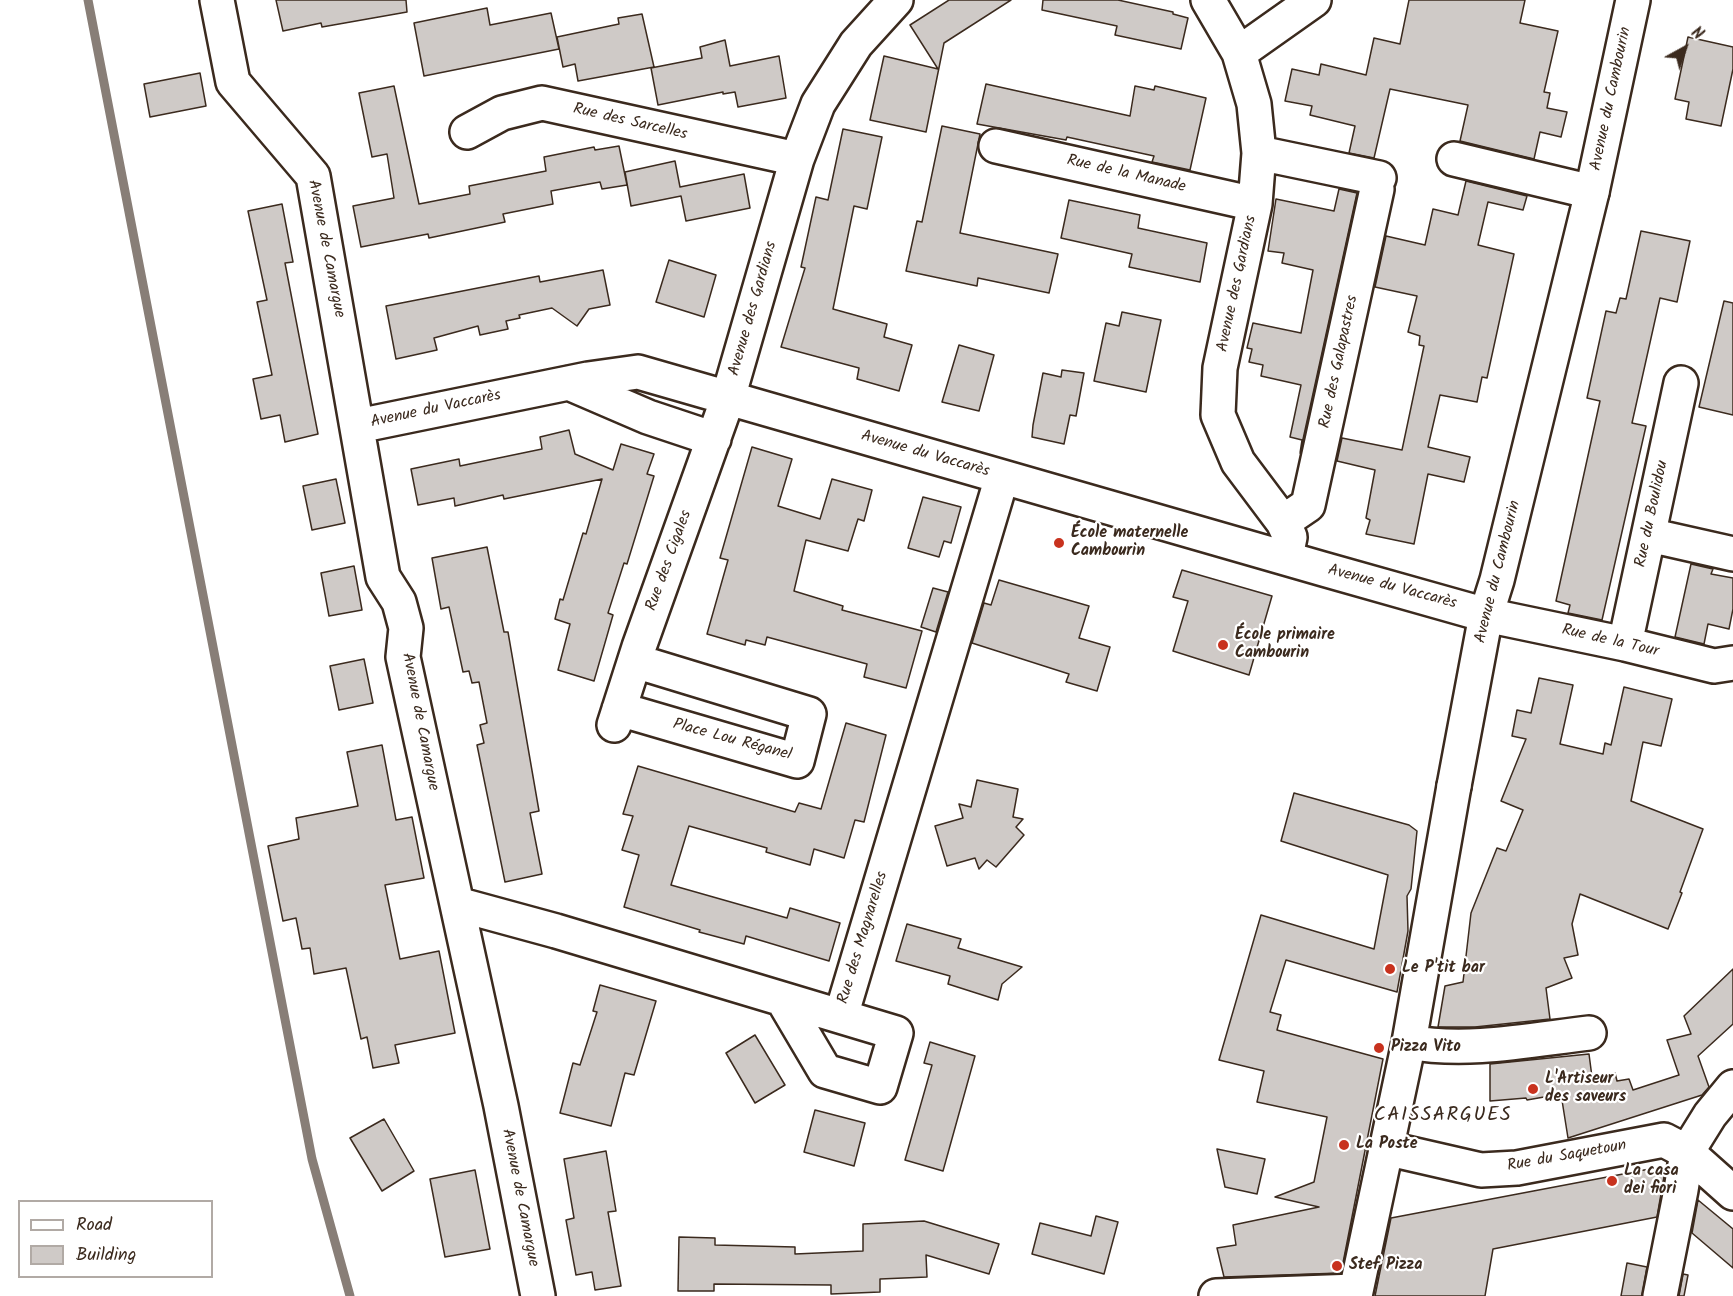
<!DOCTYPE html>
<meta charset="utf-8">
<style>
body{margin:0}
#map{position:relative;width:1733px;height:1296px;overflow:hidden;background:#fff;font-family:Kalam,sans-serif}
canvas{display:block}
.legend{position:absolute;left:18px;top:1200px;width:195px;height:78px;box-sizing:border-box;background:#fff;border:2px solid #b1aaa5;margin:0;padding:8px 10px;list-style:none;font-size:18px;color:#3b2a1e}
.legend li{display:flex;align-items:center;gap:12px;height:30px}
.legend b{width:30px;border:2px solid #b1aaa5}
.north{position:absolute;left:1655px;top:18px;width:60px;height:60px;-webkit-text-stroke:4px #fff;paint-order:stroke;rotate:40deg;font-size:16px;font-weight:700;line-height:24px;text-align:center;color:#3b2a1e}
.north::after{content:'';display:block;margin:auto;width:21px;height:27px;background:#3b2a1e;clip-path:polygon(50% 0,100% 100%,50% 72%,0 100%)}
</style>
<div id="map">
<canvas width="1733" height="1296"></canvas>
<ul class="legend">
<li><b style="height:8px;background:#fff"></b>Road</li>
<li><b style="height:16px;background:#cfcac7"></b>Building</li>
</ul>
<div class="north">N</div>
</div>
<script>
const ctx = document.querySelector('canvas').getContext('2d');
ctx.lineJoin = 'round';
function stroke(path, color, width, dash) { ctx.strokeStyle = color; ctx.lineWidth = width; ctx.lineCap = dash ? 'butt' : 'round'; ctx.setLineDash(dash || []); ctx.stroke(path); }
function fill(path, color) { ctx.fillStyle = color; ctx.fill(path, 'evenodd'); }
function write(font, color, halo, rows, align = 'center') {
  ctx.font = font + ' Kalam,sans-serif'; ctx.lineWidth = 4.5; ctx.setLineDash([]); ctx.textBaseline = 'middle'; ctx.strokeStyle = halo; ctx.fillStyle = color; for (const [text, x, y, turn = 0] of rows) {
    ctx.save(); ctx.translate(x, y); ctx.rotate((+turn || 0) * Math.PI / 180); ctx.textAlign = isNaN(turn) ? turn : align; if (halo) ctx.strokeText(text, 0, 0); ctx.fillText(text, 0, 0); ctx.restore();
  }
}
stroke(new Path2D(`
 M 88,0 L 312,1159 L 350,1296`), '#887e77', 9);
const building = new Path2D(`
 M 276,0 L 406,0 L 407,12 L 322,27 L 321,23 L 283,31 Z
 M 949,0 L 1011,0 L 944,43 L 926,132 L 870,120 L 884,56 L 938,69 L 910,25 Z
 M 1043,0 L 1118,0 L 1173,12 L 1173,14 L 1188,18 L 1181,49 L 1115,35 L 1117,26 L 1042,10 Z
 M 1409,0 L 1525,0 L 1520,23 L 1558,31 L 1544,92 L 1550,93 L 1547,108 L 1567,112 L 1561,137 L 1540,132 L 1534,159 L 1460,141 L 1468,105 L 1390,89 L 1374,158 L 1349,153 L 1355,126 L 1310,115 L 1312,106 L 1285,101 L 1292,69 L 1319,75 L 1321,64 L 1366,75 L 1374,38 L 1400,44 Z
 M 487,8 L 490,25 L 551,13 L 559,49 L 424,76 L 414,23 Z
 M 642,14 L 654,67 L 578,81 L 575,64 L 563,67 L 557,37 L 619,24 L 618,18 Z
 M 1688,37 L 1733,47 L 1733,69 L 1721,126 L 1686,119 L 1689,102 L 1675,99 Z
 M 725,40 L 730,66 L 779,56 L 786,98 L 738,107 L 735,92 L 723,94 L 723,92 L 658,105 L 651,68 L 702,58 L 700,47 Z
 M 200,73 L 206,106 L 150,117 L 144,84 Z
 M 986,84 L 1130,116 L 1135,86 L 1154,90 L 1155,86 L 1206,98 L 1190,170 L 1152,162 L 1154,156 L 1067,137 L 1066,140 L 977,124 Z
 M 394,86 L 419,204 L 470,194 L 469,186 L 546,171 L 544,157 L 594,147 L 595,150 L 619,146 L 627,185 L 602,189 L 600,182 L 551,191 L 553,204 L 503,214 L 505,222 L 429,238 L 428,234 L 361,247 L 353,206 L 394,198 L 387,154 L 372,157 L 359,93 Z
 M 942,126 L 980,134 L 960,233 L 1058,254 L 1049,293 L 978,278 L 977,286 L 906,271 L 917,221 L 922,222 Z
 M 843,129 L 882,137 L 867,209 L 854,206 L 833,309 L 887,324 L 884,337 L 912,345 L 899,391 L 857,379 L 859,368 L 781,347 L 805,268 L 801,267 L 816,197 L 828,200 Z
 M 675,161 L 680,187 L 744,174 L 750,208 L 686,221 L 681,196 L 631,206 L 625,172 Z
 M 1466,181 L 1527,196 L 1523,210 L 1488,202 L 1478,245 L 1514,254 L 1487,378 L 1482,377 L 1477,402 L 1440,395 L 1428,447 L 1470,457 L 1464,482 L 1428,474 L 1414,544 L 1366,534 L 1370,520 L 1366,518 L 1375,470 L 1337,461 L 1342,438 L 1402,450 L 1424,346 L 1419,345 L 1420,336 L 1408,332 L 1417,296 L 1375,287 L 1386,236 L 1425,245 L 1433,209 L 1458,215 Z
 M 1339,189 L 1357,193 L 1300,453 L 1302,440 L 1290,437 L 1301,385 L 1261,376 L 1263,365 L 1249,362 L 1252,349 L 1247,348 L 1253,323 L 1301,333 L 1313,270 L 1282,263 L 1284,253 L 1268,251 L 1276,199 L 1334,211 Z
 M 1069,200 L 1140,215 L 1138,228 L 1207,243 L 1200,282 L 1129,267 L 1132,254 L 1061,238 Z
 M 282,204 L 293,262 L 285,263 L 318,434 L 285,442 L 280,415 L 261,419 L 253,379 L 272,375 L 257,302 L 267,300 L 248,211 Z
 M 1641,231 L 1690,241 L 1677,302 L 1660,298 L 1632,423 L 1646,426 L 1602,620 L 1568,613 L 1570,605 L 1556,601 L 1600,401 L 1587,398 L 1601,334 L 1606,311 L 1616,313 L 1620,298 L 1626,299 Z
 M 669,260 L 716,275 L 704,317 L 656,302 Z
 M 603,270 L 610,305 L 589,309 L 577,326 L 552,308 L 519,315 L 520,318 L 506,321 L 508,329 L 480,335 L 478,326 L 434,338 L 437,350 L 396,359 L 386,306 L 539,276 L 540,282 Z
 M 1724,301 L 1733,303 L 1733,415 L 1699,407 Z
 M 1122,312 L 1161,320 L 1146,392 L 1094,381 L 1106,323 L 1119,326 Z
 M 959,345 L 994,355 L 979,411 L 942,402 Z
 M 1062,370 L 1084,373 L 1076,416 L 1070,415 L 1064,444 L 1032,437 L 1033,425 L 1043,373 L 1061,377 Z
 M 569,430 L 575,454 L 613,470 L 621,444 L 654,454 L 647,474 L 654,476 L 627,564 L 624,563 L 608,613 L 613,615 L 594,681 L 558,670 L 570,624 L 555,619 L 560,599 L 563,600 L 583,533 L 586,534 L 602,479 L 504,499 L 503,495 L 455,506 L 454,498 L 418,505 L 411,469 L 459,459 L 460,466 L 542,449 L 540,437 Z
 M 752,447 L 792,459 L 778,506 L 820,519 L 832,479 L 872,490 L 864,521 L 858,519 L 848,551 L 806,540 L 794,591 L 843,606 L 842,610 L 922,631 L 906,688 L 864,677 L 867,664 L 767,637 L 765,645 L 746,640 L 745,645 L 707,634 L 728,560 L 720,558 Z
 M 336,479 L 345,523 L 312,530 L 303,486 Z
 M 923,497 L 961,507 L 951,543 L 944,541 L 939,557 L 908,548 Z
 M 487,547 L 504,632 L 508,632 L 539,811 L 530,813 L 542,874 L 505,882 L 477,745 L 484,743 L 480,725 L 487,723 L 479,682 L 472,683 L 469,671 L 463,672 L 449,607 L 441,609 L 432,558 Z
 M 1691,564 L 1713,569 L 1711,574 L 1733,578 L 1733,609 L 1729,629 L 1708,624 L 1704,644 L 1675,637 Z
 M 354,566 L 362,610 L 329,616 L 321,573 Z
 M 1182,570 L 1272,596 L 1249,675 L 1173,651 L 1188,601 L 1173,597 Z
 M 999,580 L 1089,606 L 1079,638 L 1110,647 L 1097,691 L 1066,682 L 1069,674 L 972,643 L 984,603 L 991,605 Z
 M 933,588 L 948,592 L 936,632 L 921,627 Z
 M 364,659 L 373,703 L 339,710 L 330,666 Z
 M 1539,678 L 1573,685 L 1560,744 L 1603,754 L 1605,743 L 1611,745 L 1624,687 L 1672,699 L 1661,746 L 1643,742 L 1631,801 L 1703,829 L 1680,892 L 1682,893 L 1668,929 L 1580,894 L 1572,924 L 1578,955 L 1564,958 L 1572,978 L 1546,988 L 1550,1019 L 1475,1027 L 1438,1027 L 1445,986 L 1463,982 L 1471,913 L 1497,848 L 1506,851 L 1523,810 L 1501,801 L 1526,739 L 1512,736 L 1517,710 L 1531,713 Z
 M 846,723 L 886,735 L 864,822 L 855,820 L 844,858 L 814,849 L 810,865 L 766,852 L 767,848 L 689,826 L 671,885 L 787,918 L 790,908 L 840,923 L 829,961 L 746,936 L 744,944 L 699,932 L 700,930 L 624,907 L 639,855 L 622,850 L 633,816 L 623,814 L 638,766 L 795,812 L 799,803 L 821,809 Z
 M 382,745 L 396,820 L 412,817 L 424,878 L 385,885 L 400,959 L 439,951 L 455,1033 L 395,1045 L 399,1063 L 373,1068 L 367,1037 L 361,1039 L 346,968 L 314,974 L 310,948 L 302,949 L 296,918 L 283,921 L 268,846 L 299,839 L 296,818 L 358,806 L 347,752 Z
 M 977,780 L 1018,789 L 1013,817 L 1023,819 L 1016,827 L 1024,835 L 996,867 L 987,860 L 979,869 L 975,858 L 947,866 L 935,826 L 963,818 L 959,804 L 971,807 Z
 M 1294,793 L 1409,825 L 1417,831 L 1411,889 L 1407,896 L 1408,931 L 1397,992 L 1286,960 L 1270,1012 L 1281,1015 L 1277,1030 L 1383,1059 L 1341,1273 L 1224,1277 L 1217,1248 L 1236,1245 L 1233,1225 L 1319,1207 L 1275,1197 L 1314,1182 L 1327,1117 L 1257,1102 L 1264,1071 L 1219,1060 L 1261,915 L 1374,949 L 1388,875 L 1281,841 Z
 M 907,924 L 961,939 L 958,948 L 1022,967 L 1002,984 L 998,1000 L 948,984 L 950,976 L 896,961 Z
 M 1733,969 L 1733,1024 L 1698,1056 L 1709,1087 L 1702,1095 L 1568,1138 L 1561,1094 L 1527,1100 L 1526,1098 L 1490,1101 L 1490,1064 L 1589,1054 L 1592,1077 L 1615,1073 L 1617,1081 L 1629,1079 L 1633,1090 L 1679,1075 L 1667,1040 L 1691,1034 L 1684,1016 Z
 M 600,985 L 656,1001 L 634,1075 L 625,1073 L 611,1126 L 560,1113 L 573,1063 L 580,1065 L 597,1012 L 593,1011 Z
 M 755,1035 L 785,1085 L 755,1103 L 726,1053 Z
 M 930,1042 L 975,1056 L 943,1171 L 905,1160 L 932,1065 L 924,1063 Z
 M 815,1110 L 865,1123 L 854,1166 L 804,1152 Z
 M 384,1119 L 414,1171 L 382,1191 L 350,1138 Z
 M 1217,1149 L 1265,1159 L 1257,1194 L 1225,1187 Z
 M 606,1151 L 616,1211 L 608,1212 L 621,1286 L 595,1290 L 592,1272 L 576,1275 L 566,1220 L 574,1218 L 564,1159 Z
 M 1660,1167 L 1665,1171 L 1657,1217 L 1493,1249 L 1485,1296 L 1375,1296 L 1391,1218 Z
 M 475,1170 L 490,1249 L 445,1257 L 430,1179 Z
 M 1698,1200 L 1733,1229 L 1733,1268 L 1692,1233 Z
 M 1096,1216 L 1118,1222 L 1104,1274 L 1032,1254 L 1040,1223 L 1091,1236 Z
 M 924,1221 L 999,1244 L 989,1274 L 926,1255 L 927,1277 L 880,1279 L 880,1292 L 831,1294 L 831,1285 L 714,1284 L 714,1291 L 678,1291 L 679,1237 L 715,1238 L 715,1245 L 795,1247 L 795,1254 L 863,1251 L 863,1224 Z
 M 1627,1263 L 1647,1267 L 1642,1296 L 1621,1296 Z
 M 1683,1274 L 1688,1275 L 1684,1296 L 1679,1296 Z`);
fill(building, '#cfcac7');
stroke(building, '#3b2a1e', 1.5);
const street = new Path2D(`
 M 217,0 L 233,82 L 313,176 L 383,577 L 399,602 L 406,628 L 403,657 L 501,1106 L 538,1296
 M 1208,0 L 1239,53 L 1254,104 L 1259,153 L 1255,204 L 1220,368 L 1218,415 L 1238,462 L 1283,522 L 1290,537 L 1286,557
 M 1239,53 L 1314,0
 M 467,132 L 502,113 L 542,103 L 797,159
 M 996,146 L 1255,204
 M 1259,153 L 1379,178
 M 1454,159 L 1592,192
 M 569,383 L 648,417 L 714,439
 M 358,426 L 588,379 L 638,372 L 1323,569 L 1486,615 L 1625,644 L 1714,666 L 1733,663
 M 1283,522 L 1308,505 L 1377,189
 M 1649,535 L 1733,554
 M 1625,644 L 1681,383
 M 619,709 L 797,761 L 809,714 L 635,661
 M 614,725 L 639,647 L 728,398 L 797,159 L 818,104 L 856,44 L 896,0
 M 457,904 L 556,931 L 896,1033 L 880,1087 L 825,1071 L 783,1000
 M 841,1016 L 1002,477
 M 1409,1042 C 1467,1053 1530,1040 1589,1033
 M 1385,1148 L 1481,1170 L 1517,1168 L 1664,1140 L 1687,1152 L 1733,1193
 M 1216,1296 L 1356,1291
 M 1355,1296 L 1409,1042 L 1454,786
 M 1660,1296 L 1681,1190 L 1687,1152 L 1710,1115 L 1733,1087`);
const secondary = new Path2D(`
 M 1454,786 L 1486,615 L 1497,580 L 1592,192 L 1633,0`);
stroke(street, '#3b2a1e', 38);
stroke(secondary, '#3b2a1e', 38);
stroke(street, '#fff', 33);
stroke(secondary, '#fff', 33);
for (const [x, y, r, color] of [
 [1059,543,6,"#c8321e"],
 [1223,645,6,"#c8321e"],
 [1390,969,6,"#c8321e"],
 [1379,1048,6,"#c8321e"],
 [1533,1089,6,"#c8321e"],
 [1344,1145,6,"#c8321e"],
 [1612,1181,6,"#c8321e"],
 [1337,1266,6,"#c8321e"]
]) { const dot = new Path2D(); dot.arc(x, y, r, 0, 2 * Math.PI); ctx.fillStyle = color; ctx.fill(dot); stroke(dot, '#fff', 2); }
write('16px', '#3b2a1e', '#fff', [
 ["Avenue du Cambourin",1612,99,-78],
 ["Rue des Sarcelles",630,123,13],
 ["Rue de la Manade",1126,175,13],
 ["Avenue de Camargue",325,249,79],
 ["Avenue des Gardians",1238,284,-78],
 ["Avenue des Gardians",754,309,-74],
 ["Rue des Galapastres",1340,362,-78],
 ["Avenue du Vaccarès",436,410,-12],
 ["Avenue du Vaccarès",925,455,16],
 ["Rue du Boulidou",1653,514,-78],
 ["Rue des Cigales",670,561,-70],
 ["Avenue du Cambourin",1499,572,-76],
 ["Avenue du Vaccarès",1392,588,15],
 ["Rue de la Tour",1610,642,13],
 ["Avenue de Camargue",419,722,79],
 ["Place Lou Réganel",732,741,15],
 ["Rue des Magnarelles",864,938,-73],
 ["Rue du Saquetoun",1567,1157,-10],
 ["Avenue de Camargue",519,1198,79]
]);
write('bold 16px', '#3b2a1e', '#fff', [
 ["École maternelle",1071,534],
 ["Cambourin",1071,552],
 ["École primaire",1235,636],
 ["Cambourin",1235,654],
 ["Le P'tit bar",1402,969],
 ["Pizza Vito",1391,1048],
 ["L'Artiseur",1545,1080],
 ["des saveurs",1545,1098],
 ["La Poste",1356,1145],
 ["La casa",1624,1172],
 ["dei fiori",1624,1190],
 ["Stef Pizza",1349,1266]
], 'left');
ctx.letterSpacing = '1.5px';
write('20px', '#3b2a1e', '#fff', [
 ["CAISSARGUES",1443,1117]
]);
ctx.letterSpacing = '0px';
</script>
